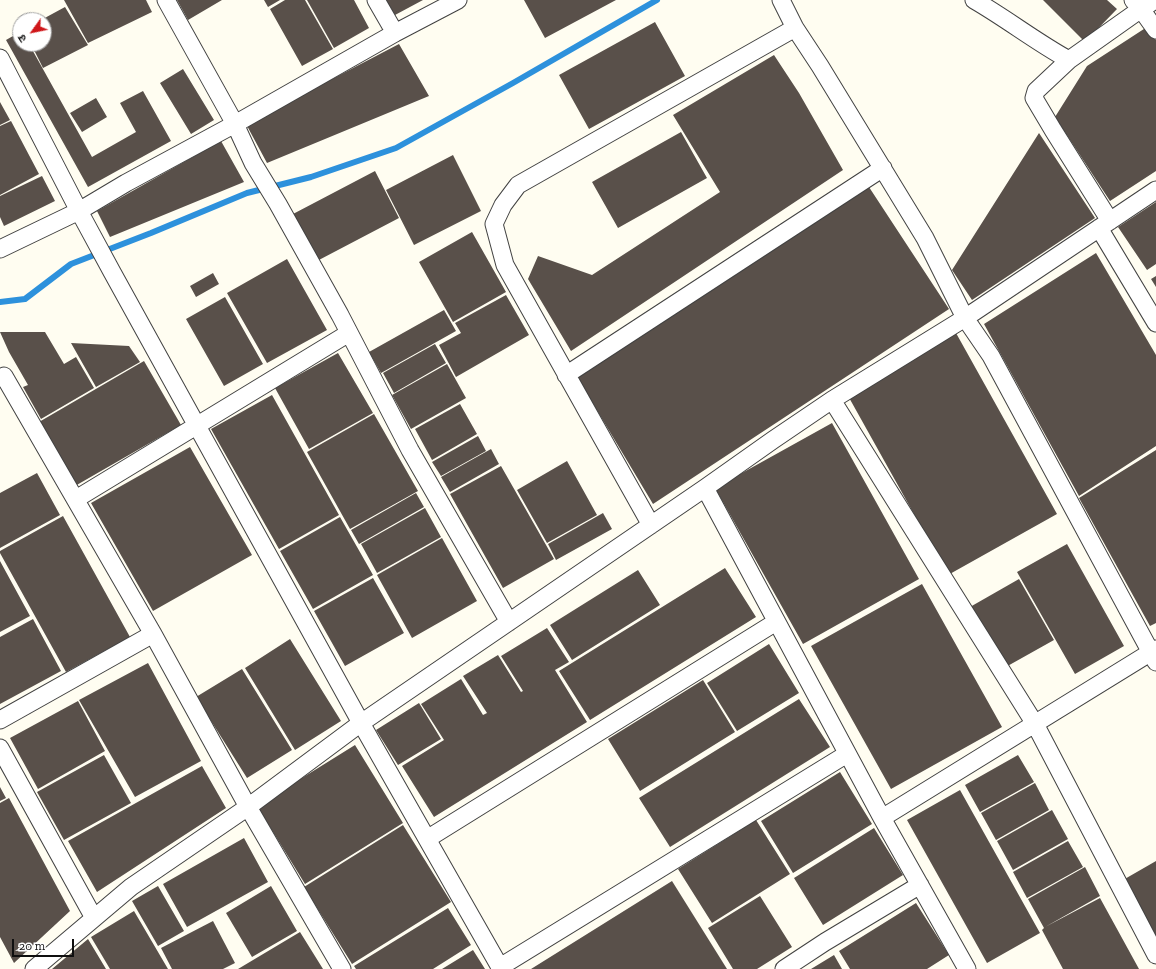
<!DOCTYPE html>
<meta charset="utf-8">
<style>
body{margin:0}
#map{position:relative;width:1156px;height:969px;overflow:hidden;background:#fffdf1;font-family:"Zilla Slab","Noto Sans Devanagari",serif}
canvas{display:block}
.north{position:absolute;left:12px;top:12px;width:40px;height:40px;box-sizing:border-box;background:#fff;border:1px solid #9f9f9f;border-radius:50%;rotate:237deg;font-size:11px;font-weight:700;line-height:16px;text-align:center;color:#0f0f0f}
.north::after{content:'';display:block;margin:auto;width:14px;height:18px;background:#cf1619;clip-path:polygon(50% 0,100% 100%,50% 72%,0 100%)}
.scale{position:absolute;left:12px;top:939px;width:62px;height:18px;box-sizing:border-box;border:2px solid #0f0f0f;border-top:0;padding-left:5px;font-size:12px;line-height:14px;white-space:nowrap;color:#0f0f0f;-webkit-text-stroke:3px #fff;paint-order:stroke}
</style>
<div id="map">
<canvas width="1156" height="969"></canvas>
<div class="north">उ</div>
<div class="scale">20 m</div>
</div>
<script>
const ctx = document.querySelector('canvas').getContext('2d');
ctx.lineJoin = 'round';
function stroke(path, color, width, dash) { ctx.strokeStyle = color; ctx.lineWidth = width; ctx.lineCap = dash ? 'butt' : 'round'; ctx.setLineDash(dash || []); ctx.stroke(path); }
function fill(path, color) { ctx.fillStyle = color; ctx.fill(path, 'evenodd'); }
stroke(new Path2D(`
 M 0,302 L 25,299 L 71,264 L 151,233 L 247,193 L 311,177 L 396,148 L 513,83 L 657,0`), '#2d91dc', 6);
fill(new Path2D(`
 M 64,0 L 146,0 L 152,12 L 88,43 Z
 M 177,0 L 222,0 L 188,20 Z
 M 264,0 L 280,0 L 268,7 Z
 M 285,0 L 305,0 L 333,49 L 302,66 L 270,9 Z
 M 307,0 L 354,0 L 369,28 L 334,48 Z
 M 386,0 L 423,0 L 395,15 Z
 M 524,0 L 616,0 L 545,38 Z
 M 1043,0 L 1107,0 L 1117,9 L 1085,42 Z
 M 65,7 L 88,45 L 43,68 L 31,44 L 44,44 L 44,20 L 41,20 Z
 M 655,22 L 685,76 L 589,129 L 559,75 Z
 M 1147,27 L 1156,40 L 1156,171 L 1110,201 L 1055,117 L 1087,66 Z
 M 20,32 L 20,44 L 29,44 L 92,157 L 136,132 L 120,103 L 143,91 L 171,141 L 88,187 L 6,40 Z
 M 399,44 L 429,96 L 267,163 L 246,124 Z
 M 774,55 L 799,93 L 843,170 L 571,351 L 528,279 L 538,256 L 592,275 L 720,192 L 673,115 Z
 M 183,69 L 214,120 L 191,134 L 160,83 Z
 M 96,98 L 107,117 L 82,132 L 70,113 Z
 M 0,102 L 10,120 L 0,125 Z
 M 11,121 L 39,174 L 0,195 L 0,126 Z
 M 681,132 L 707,178 L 618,228 L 592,182 Z
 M 1039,133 L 1095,218 L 972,300 L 952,270 Z
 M 221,141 L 244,182 L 110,237 L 97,211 Z
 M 453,155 L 481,211 L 414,245 L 386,190 Z
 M 375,171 L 399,218 L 317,261 L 293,214 Z
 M 42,176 L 55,201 L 4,226 L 0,217 L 0,196 Z
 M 867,184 L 949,309 L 653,504 L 577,377 Z
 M 1156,202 L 1156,264 L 1147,270 L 1118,227 Z
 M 472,232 L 506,292 L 453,322 L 419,262 Z
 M 1096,253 L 1156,355 L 1156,446 L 1079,496 L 984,324 Z
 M 287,259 L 327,330 L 267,363 L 227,293 Z
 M 213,273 L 219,284 L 196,297 L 190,286 Z
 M 1156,276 L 1156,287 L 1151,279 Z
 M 506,295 L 529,335 L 456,377 L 439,345 L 461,333 L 455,323 Z
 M 225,297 L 263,364 L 224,386 L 186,319 Z
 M 444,310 L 456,331 L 381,373 L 369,352 Z
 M 0,332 L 45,332 L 64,364 L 76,357 L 94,388 L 41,419 L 23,387 L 28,385 L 9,352 Z
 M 956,333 L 1057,514 L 948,575 L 847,394 Z
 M 71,343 L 129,346 L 140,362 L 96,387 Z
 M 435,344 L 446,363 L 394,393 L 383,373 Z
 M 338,353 L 373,413 L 309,449 L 275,388 Z
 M 144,361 L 181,425 L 75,486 L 39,422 Z
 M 447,364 L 466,398 L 411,429 L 392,395 Z
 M 272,395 L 339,515 L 279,549 L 211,429 Z
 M 460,404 L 477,434 L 432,460 L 415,429 Z
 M 374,414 L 418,491 L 350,529 L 307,452 Z
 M 832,423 L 919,579 L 803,644 L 715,488 Z
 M 478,436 L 486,451 L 441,476 L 432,462 Z
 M 190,447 L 252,555 L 153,611 L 91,503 Z
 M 491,449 L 499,464 L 450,492 L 441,477 Z
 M 1156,450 L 1156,623 L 1150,626 L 1079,498 Z
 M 567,461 L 597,515 L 547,543 L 517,490 Z
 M 501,466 L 554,559 L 503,588 L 450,494 Z
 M 37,473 L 60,515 L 0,548 L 0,493 Z
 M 416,493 L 424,507 L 359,544 L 351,530 Z
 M 425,508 L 441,537 L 377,573 L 361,544 Z
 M 603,513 L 612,529 L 556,560 L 548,544 Z
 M 63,516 L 130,637 L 66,672 L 0,553 L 0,551 Z
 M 340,517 L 373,575 L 313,609 L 280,551 Z
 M 442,538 L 477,601 L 412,638 L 377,575 Z
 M 1067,544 L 1124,646 L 1075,674 L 1017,572 Z
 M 0,561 L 30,616 L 0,632 Z
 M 725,568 L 756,617 L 590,720 L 559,671 Z
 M 638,570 L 660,605 L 572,660 L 550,625 Z
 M 373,578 L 404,633 L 345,666 L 314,611 Z
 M 1019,579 L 1054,640 L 1004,668 L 970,607 Z
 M 922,584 L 1002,727 L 891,789 L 811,646 Z
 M 33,619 L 61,671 L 0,704 L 0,637 Z
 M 547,628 L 569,662 L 555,670 L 587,722 L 434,817 L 402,766 L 444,740 L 421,704 L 461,679 L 483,715 L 487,713 L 463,676 L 498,655 L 521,692 L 523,691 L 501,656 Z
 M 290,639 L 341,721 L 295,750 L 245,668 Z
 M 769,644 L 799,693 L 737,731 L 707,683 Z
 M 148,663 L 201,761 L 135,797 L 79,700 Z
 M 242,669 L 292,750 L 247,778 L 196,697 Z
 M 703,680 L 735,732 L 640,791 L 608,739 Z
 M 799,699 L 830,747 L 670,847 L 639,798 Z
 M 78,701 L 105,751 L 38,789 L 10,738 Z
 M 419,703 L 441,739 L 398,765 L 376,730 Z
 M 355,745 L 403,823 L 305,884 L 257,806 Z
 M 104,755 L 131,803 L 64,840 L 37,792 Z
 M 1018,755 L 1034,782 L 980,812 L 965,785 Z
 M 202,766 L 226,808 L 97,892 L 68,841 Z
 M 840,772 L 872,824 L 793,873 L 761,821 Z
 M 1035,783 L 1049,810 L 996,840 L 981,813 Z
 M 0,787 L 6,798 L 0,801 Z
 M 960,790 L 1040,933 L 987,963 L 907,820 Z
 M 9,798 L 70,911 L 14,963 L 0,937 L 0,803 Z
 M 1052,810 L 1068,839 L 1013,870 L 997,841 Z
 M 756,820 L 790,874 L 712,923 L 678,869 Z
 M 403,825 L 451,902 L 352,964 L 304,887 Z
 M 874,828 L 903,875 L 823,925 L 794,878 Z
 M 244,838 L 268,882 L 187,927 L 163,884 Z
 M 1068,841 L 1083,867 L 1027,898 L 1013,872 Z
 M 1156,861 L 1156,938 L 1123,880 Z
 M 1085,867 L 1100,896 L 1045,927 L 1100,898 L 1139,969 L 1063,969 L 1042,930 L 1044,928 L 1028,899 Z
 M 672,881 L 727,969 L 531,969 Z
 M 158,886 L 184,931 L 158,946 L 132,901 Z
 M 271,886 L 297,931 L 252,957 L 226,913 Z
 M 760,896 L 792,947 L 757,969 L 733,969 L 708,928 Z
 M 916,903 L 949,955 L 927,969 L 850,969 L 839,951 Z
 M 448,908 L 471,945 L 433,969 L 356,969 L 354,966 Z
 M 134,911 L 168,969 L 110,969 L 91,937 Z
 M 213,921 L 235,963 L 223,969 L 172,969 L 161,948 Z
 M 300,932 L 323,969 L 238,969 Z
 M 88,939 L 106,969 L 52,969 Z
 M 473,950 L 485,969 L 442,969 Z
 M 834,955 L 842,969 L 811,969 Z`), '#59504a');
const minor = new Path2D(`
 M 166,0 L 235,124 L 253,163 L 278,204 L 340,315 L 410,450 L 509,622
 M 376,0 L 395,33
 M 781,0 L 795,28 L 820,66 L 925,238 L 965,318 L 991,356 L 1156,662
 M 974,0 C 1007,19 1036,42 1069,60
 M 1155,0 L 1141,9 L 1156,30
 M 0,58 L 79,211 L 112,272 L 361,723 L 501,969
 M 1110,221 L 1053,130 L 1034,98 L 1036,91 L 1069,60 L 1141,9 L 1133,0
 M 1099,228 L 1156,323
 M 0,249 L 79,211 L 126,183 L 235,124 L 395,33 L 458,0
 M 566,375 L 883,168
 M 0,378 L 4,376 L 153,634 L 248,807 L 342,969
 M 832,400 L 1035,724 L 1156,955
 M 705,488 L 882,818 L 967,969
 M 76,499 L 349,333
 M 651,525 L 505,265 L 494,224 L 503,205 L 518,185 L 795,28
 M 0,720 L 153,634
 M 0,748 L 94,918
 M 882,818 L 1156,649
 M 427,839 L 776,622
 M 500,967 L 847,754
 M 34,969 L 131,887 L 248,807 L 361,723 L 705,488 L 773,440 L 832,400 L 965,318 L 1156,190
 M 784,969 L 825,942 L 920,885`);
stroke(minor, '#424242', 19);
stroke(minor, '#fff', 17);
</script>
